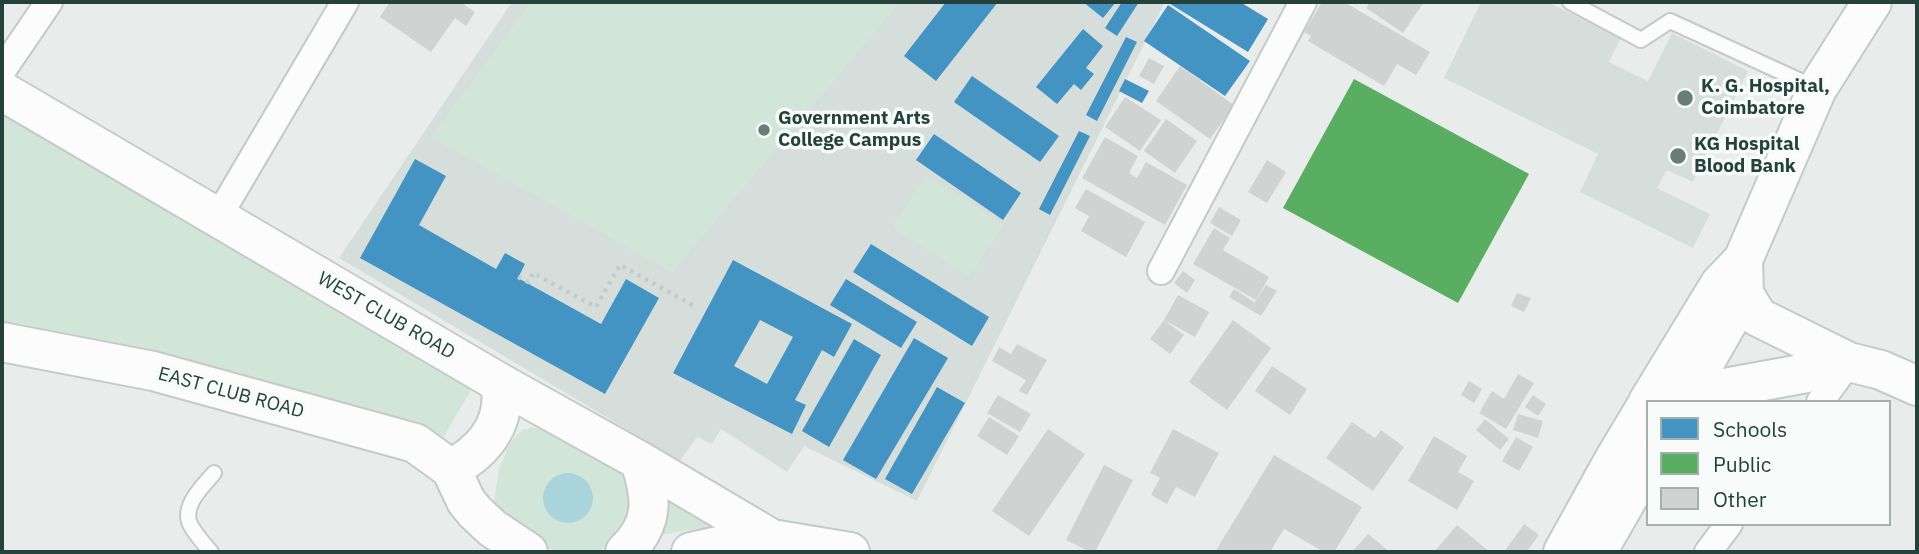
<!DOCTYPE html>
<style>
body{margin:0}
#map{position:relative;width:1919px;height:554px;overflow:hidden;background:#e8edeb;font-family:"IBM Plex Sans",sans-serif}
canvas{display:block}
.frame{position:absolute;inset:0;border:4px solid #24423a;pointer-events:none}
.legend{position:absolute;left:1646px;top:400px;width:245px;height:126px;box-sizing:border-box;background:#f7fbf9;border:2px solid #a3b1ad;margin:0;padding:9px 12px;list-style:none;font-size:21px;color:#24423a}
.legend li{display:flex;align-items:center;gap:14px;height:35px}
.legend b{width:35px;border:2px solid #a3b1ad}
</style>
<div id="map">
<canvas width="1919" height="554"></canvas>
<div class="frame"></div>
<ul class="legend">
<li><b style="height:19px;background:#4393c3"></b>Schools</li>
<li><b style="height:19px;background:#5aae61"></b>Public</li>
<li><b style="height:19px;background:#cfd4d2"></b>Other</li>
</ul>
</div>
<script>
const ctx = document.querySelector('canvas').getContext('2d');
ctx.lineJoin = 'round';
function fill(path, color) { ctx.fillStyle = color; ctx.fill(path, 'evenodd'); }
function stroke(path, color, width, dash) { ctx.strokeStyle = color; ctx.lineWidth = width; ctx.lineCap = dash ? 'butt' : 'round'; ctx.setLineDash(dash || []); ctx.stroke(path); }
function write(font, color, halo, rows, align = 'center') {
  ctx.font = font + ' "IBM Plex Sans",sans-serif'; ctx.lineWidth = 7; ctx.setLineDash([]); ctx.textBaseline = 'middle'; ctx.strokeStyle = halo; ctx.fillStyle = color; for (const [text, x, y, turn = 0] of rows) {
    ctx.save(); ctx.translate(x, y); ctx.rotate((+turn || 0) * Math.PI / 180); ctx.textAlign = isNaN(turn) ? turn : align; if (halo) ctx.strokeText(text, 0, 0); ctx.fillText(text, 0, 0); ctx.restore();
  }
}
fill(new Path2D(`
 M 512,2 L 1165,2 L 917,501 L 804,446 L 787,472 L 721,429 L 712,444 L 697,437 L 680,461 L 339,258 Z
 M 1481,2 L 1547,2 L 1621,38 L 1609,62 L 1648,81 L 1672,33 L 1748,71 L 1693,182 L 1667,170 L 1657,188 L 1710,214 L 1693,248 L 1580,192 L 1598,154 L 1444,78 Z`), '#d6dedb');
fill(new Path2D(`
 M 531,2 L 900,2 L 672,272 L 431,137 Z
 M 2,99 L 474,385 L 443,438 L 2,343 Z
 M 926,175 L 1004,225 L 969,277 L 892,227 Z
 M 532,427 L 551,431 L 635,477 L 639,499 L 612,543 L 599,551 L 558,552 L 533,542 L 496,511 L 494,502 L 499,469 L 511,441 L 522,430 Z
 M 667,495 L 719,526 L 658,535 Z`), '#d1e6d8');
fill(new Path2D(`
 M543 498a25 25 0 1 1 50 0a25 25 0 1 1-50 0Z`), '#a9d4db');
fill(new Path2D(`
 M 946,2 L 998,2 L 936,81 L 904,56 Z
 M 1083,2 L 1116,2 L 1103,18 Z
 M 1122,2 L 1139,2 L 1117,36 L 1105,28 Z
 M 1167,2 L 1240,2 L 1268,19 L 1248,52 Z
 M 1168,5 L 1250,61 L 1225,96 L 1144,41 Z
 M 1083,29 L 1103,46 L 1086,68 L 1094,74 L 1081,90 L 1074,84 L 1057,104 L 1036,87 Z
 M 1126,37 L 1137,42 L 1097,121 L 1086,115 Z
 M 972,76 L 1059,136 L 1040,162 L 954,102 Z
 M 1125,79 L 1149,91 L 1142,103 L 1119,91 Z
 M 1079,131 L 1090,136 L 1050,215 L 1039,209 Z
 M 934,134 L 1021,193 L 1003,220 L 916,160 Z
 M 415,159 L 446,176 L 419,225 L 496,269 L 505,253 L 525,264 L 518,278 L 601,324 L 626,279 L 659,298 L 605,394 L 360,258 Z
 M 871,244 L 989,317 L 972,346 L 853,272 Z
 M 733,260 L 852,324 L 834,357 L 822,350 L 795,400 L 806,405 L 792,434 L 673,373 ZM 760,320 L 793,337 L 767,384 L 734,366 Z
 M 846,279 L 917,322 L 901,348 L 830,305 Z
 M 914,338 L 948,358 L 876,479 L 843,460 Z
 M 854,339 L 881,355 L 829,447 L 802,431 Z
 M 937,387 L 965,403 L 912,494 L 885,479 Z`), '#4393c3');
fill(new Path2D(`
 M 1354,79 L 1529,174 L 1458,303 L 1283,208 Z`), '#5aae61');
fill(new Path2D(`
 M 390,2 L 460,2 L 475,12 L 466,26 L 455,18 L 431,52 L 380,17 Z
 M 1322,2 L 1344,2 L 1430,52 L 1416,75 L 1397,64 L 1384,86 L 1308,41 L 1311,36 L 1304,32 Z
 M 1370,2 L 1424,2 L 1403,33 L 1366,8 Z
 M 1149,58 L 1164,66 L 1154,84 L 1139,76 Z
 M 1180,66 L 1234,105 L 1210,139 L 1156,101 Z
 M 1125,97 L 1161,120 L 1140,151 L 1105,127 Z
 M 1166,119 L 1197,141 L 1175,173 L 1144,151 Z
 M 1105,137 L 1138,156 L 1129,173 L 1137,178 L 1146,162 L 1187,185 L 1165,225 L 1082,178 Z
 M 1267,160 L 1286,172 L 1267,203 L 1248,192 Z
 M 1086,189 L 1145,222 L 1126,257 L 1081,231 L 1089,216 L 1075,208 Z
 M 1219,207 L 1241,220 L 1232,236 L 1210,223 Z
 M 1214,228 L 1230,238 L 1223,250 L 1269,277 L 1256,300 L 1193,264 Z
 M 1183,271 L 1195,280 L 1187,293 L 1174,283 Z
 M 1266,285 L 1277,291 L 1261,316 L 1229,297 L 1234,289 L 1254,302 L 1253,305 Z
 M 1517,293 L 1531,298 L 1524,312 L 1511,306 Z
 M 1178,295 L 1209,312 L 1195,337 L 1164,320 Z
 M 1164,320 L 1184,335 L 1170,354 L 1150,339 Z
 M 1233,320 L 1271,348 L 1227,410 L 1189,382 Z
 M 1017,344 L 1047,360 L 1027,395 L 1019,391 L 1026,380 L 992,361 L 999,347 L 1011,354 Z
 M 1272,366 L 1307,389 L 1290,415 L 1255,391 Z
 M 1518,374 L 1534,383 L 1506,429 L 1479,413 L 1492,391 L 1504,399 Z
 M 1469,381 L 1482,389 L 1474,403 L 1461,395 Z
 M 998,395 L 1031,414 L 1020,432 L 987,413 Z
 M 1533,395 L 1546,404 L 1538,416 L 1525,407 Z
 M 1518,414 L 1543,421 L 1538,438 L 1513,430 Z
 M 989,417 L 1019,436 L 1007,455 L 977,436 Z
 M 1485,419 L 1509,439 L 1500,450 L 1476,430 Z
 M 1352,422 L 1375,438 L 1381,430 L 1404,447 L 1373,491 L 1326,458 Z
 M 1048,429 L 1085,454 L 1029,536 L 992,511 Z
 M 1173,429 L 1219,453 L 1195,497 L 1176,487 L 1167,504 L 1151,495 L 1160,478 L 1150,473 Z
 M 1434,436 L 1467,456 L 1458,472 L 1474,481 L 1457,510 L 1408,481 Z
 M 1516,437 L 1533,447 L 1519,471 L 1502,461 Z
 M 1274,455 L 1362,507 L 1334,552 L 1324,552 L 1284,529 L 1270,552 L 1215,552 Z
 M 1104,465 L 1133,480 L 1095,552 L 1090,552 L 1066,540 Z
 M 1524,524 L 1539,535 L 1528,550 L 1531,552 L 1504,552 Z
 M 1457,525 L 1490,552 L 1434,552 Z
 M 1368,534 L 1390,552 L 1352,552 Z`), '#cfd4d2');
const lane = new Path2D(`
 M 1570,2 L 1641,40 L 1670,21 L 1816,88
 M 211,552 C 204,544 196,535 191,526 C 180,507 203,486 214,473`);
const street = new Path2D(`
 M 2,71 L 49,2
 M 218,217 L 345,2
 M 1161,271 L 1303,2
 M 1820,402 L 1849,362
 M 1708,552 L 1729,524`);
const secondary = new Path2D(`
 M 2,91 L 500,383 L 640,461 L 772,539
 M 1743,260 L 1744,294 L 1758,317 L 1849,362
 M 2,342 L 153,371 L 415,443 L 451,469 L 466,501 L 475,512 L 492,528 L 528,552
 M 1686,395 L 1807,373 L 1849,362 L 1881,370 L 1917,386
 M 1648,402 L 1720,284 L 1743,260 L 1817,89 L 1872,2
 M 1682,402 L 1744,294
 M 451,469 C 484,451 508,423 500,383
 M 625,552 C 655,523 652,499 640,461
 M 691,552 L 718,546 L 772,539 L 850,552
 M 1563,552 L 1615,458 L 1648,403
 M 1597,552 L 1648,463`);
stroke(lane, '#c5cac8', 18);
stroke(street, '#c5cac8', 30);
stroke(secondary, '#c3cbc8', 42);
stroke(new Path2D(`
 M 518,277 L 528,282 L 533,273 L 596,307 L 620,265 L 696,307`), '#c3ccca', 4.5, [3.5, 5]);
stroke(lane, '#fcfcfc', 14);
stroke(street, '#fcfcfc', 26);
stroke(secondary, '#fcfcfc', 38);
for (const [x, y, r, color] of [
 [1685,98,9,"#697e78"],
 [764,130,7,"#697e78"],
 [1678,156,9,"#697e78"]
]) { const dot = new Path2D(); dot.arc(x, y, r, 0, 2 * Math.PI); ctx.fillStyle = color; ctx.fill(dot); stroke(dot, '#f7fbf9', 2.5); }
write('bold 19px', '#24423a', '#f7fbf9', [
 ["K. G. Hospital,",1701,87],
 ["Coimbatore",1701,109],
 ["Government Arts",778,119],
 ["College Campus",778,141],
 ["KG Hospital",1694,145],
 ["Blood Bank",1694,167]
], 'left');
write('19px', '#24423a', '#f7fbf9', [
 ["WEST CLUB ROAD",386,316,30],
 ["EAST CLUB ROAD",231,393,15]
]);
</script>
